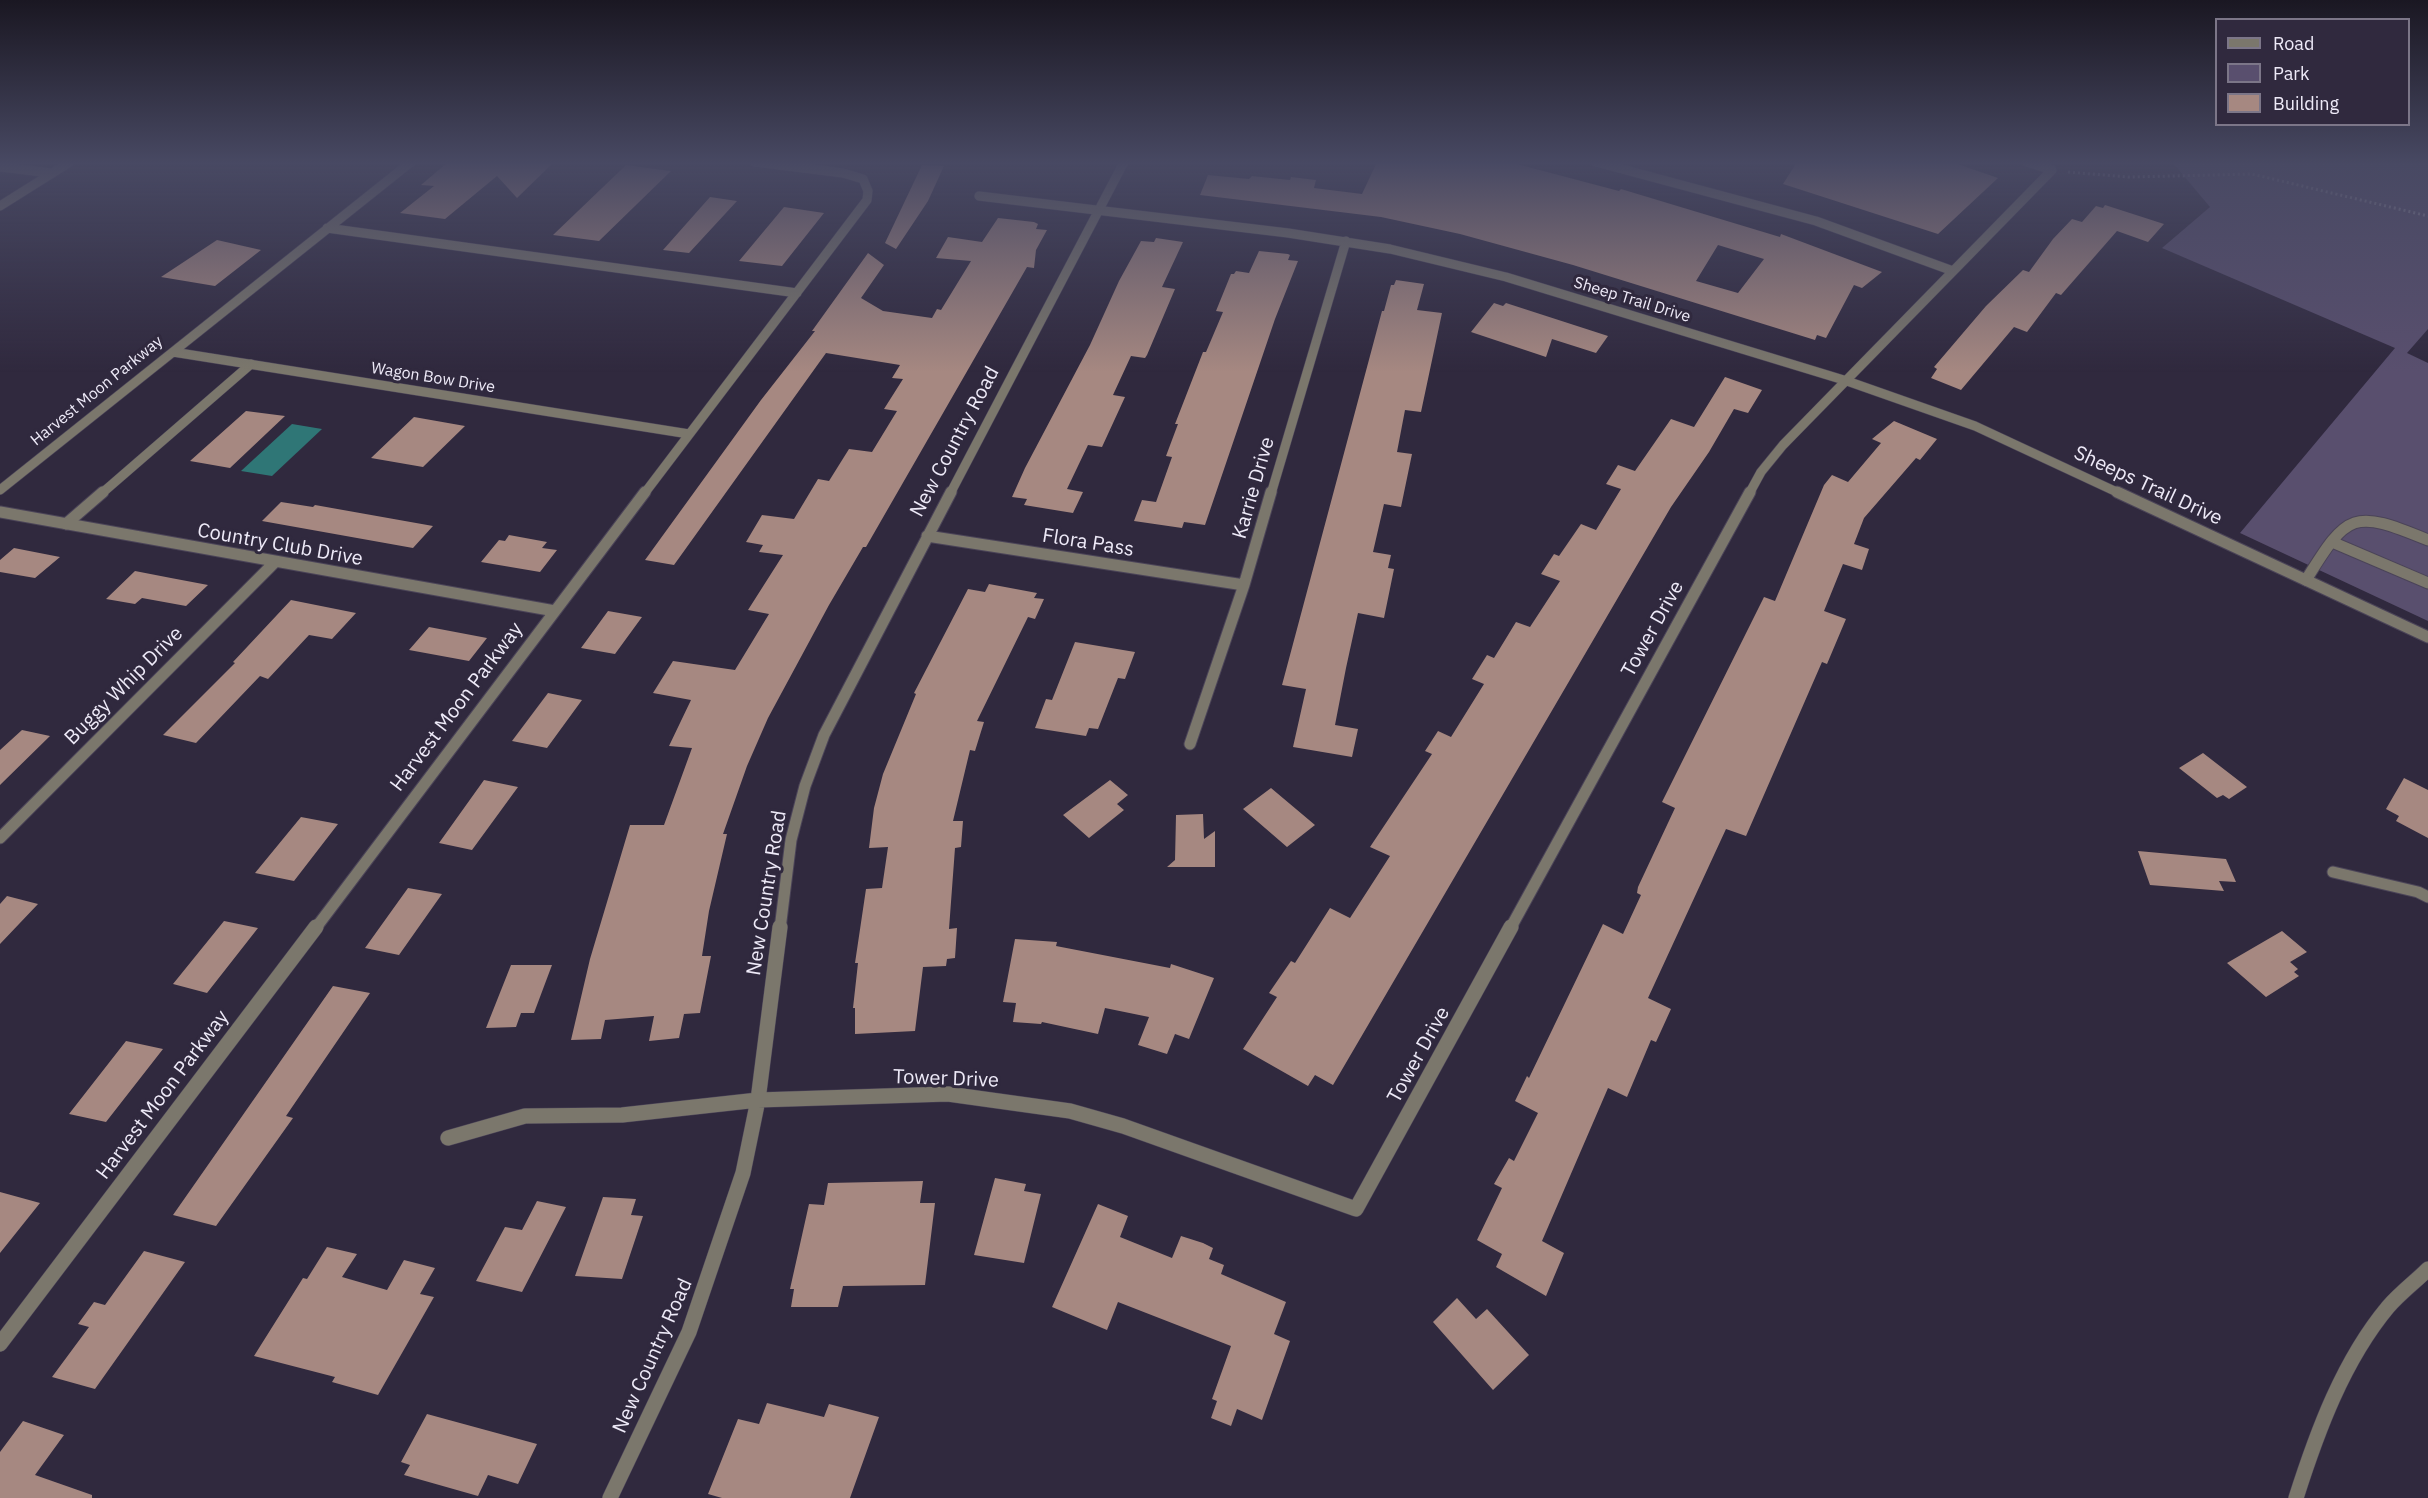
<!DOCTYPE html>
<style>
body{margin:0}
#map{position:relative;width:2428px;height:1498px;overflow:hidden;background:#30293e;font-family:"IBM Plex Sans",sans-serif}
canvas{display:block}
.legend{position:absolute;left:2215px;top:18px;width:195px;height:108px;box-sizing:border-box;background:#30293e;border:2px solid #7c7688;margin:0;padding:8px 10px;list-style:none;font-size:18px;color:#eeeaf8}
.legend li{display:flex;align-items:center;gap:12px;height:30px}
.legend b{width:30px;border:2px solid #7c7688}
</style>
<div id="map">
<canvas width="2428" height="1498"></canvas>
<ul class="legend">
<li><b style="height:8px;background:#7b776c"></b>Road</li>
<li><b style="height:16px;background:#594f6e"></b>Park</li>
<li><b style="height:16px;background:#a68881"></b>Building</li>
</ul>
</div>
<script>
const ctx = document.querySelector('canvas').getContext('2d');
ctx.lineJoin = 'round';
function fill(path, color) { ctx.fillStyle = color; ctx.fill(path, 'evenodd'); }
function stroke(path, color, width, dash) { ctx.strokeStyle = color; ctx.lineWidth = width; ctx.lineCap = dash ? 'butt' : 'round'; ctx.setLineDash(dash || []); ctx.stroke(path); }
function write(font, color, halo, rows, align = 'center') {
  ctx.font = font + ' "IBM Plex Sans",sans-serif'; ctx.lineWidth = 6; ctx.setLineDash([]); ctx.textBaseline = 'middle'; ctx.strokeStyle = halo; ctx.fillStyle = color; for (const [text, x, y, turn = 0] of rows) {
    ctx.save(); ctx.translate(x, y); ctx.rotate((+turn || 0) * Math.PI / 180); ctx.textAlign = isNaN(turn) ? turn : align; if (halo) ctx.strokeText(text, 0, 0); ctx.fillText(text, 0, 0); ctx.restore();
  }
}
fill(new Path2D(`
 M 2172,162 L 2428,162 L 2428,329 L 2407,353 L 2428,363 L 2428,621 L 2240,533 L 2395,348 L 2162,248 L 2210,207 Z`), '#594f6e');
fill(new Path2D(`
 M 292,424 L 322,429 L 272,476 L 241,471 Z`), '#2f7676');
fill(new Path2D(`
 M 448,162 L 554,162 L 517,198 L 497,176 L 445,219 L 400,213 L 434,186 L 421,185 Z
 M 1377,162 L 1506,162 L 1517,164 L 1619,191 L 1621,189 L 1780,237 L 1781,234 L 1882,272 L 1862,288 L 1854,285 L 1826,338 L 1817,335 L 1815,340 L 1573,265 L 1460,234 L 1381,217 L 1200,195 L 1208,175 L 1249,179 L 1252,176 L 1290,180 L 1291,177 L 1316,180 L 1314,188 L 1362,194 ZM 1718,245 L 1764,259 L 1738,293 L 1696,281 Z
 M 1797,162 L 1952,162 L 1998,178 L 1938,234 L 1783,184 Z
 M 626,165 L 671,171 L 599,241 L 553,235 Z
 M 922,165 L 944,166 L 928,201 L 896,249 L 885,243 Z
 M 710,197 L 737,201 L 689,253 L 663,250 Z
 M 2105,205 L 2164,224 L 2148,242 L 2117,231 L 2061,295 L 2056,293 L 2027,332 L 2014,327 L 1961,390 L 1931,378 L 1937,369 L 1934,367 L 1986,306 L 2023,270 L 2029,272 L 2053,239 L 2072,219 L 2082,222 L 2096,206 L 2103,208 Z
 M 784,207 L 824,213 L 782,266 L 739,261 Z
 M 998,218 L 1034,222 L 1038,224 L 1036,229 L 1047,230 L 1036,250 L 1034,268 L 1027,267 L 866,547 L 863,547 L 829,605 L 768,718 L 747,766 L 723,834 L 727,834 L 709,911 L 702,956 L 711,956 L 700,1013 L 684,1014 L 679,1038 L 649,1041 L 654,1016 L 605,1020 L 601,1039 L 571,1040 L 590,959 L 630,825 L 664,825 L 692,748 L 669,746 L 691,700 L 653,693 L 673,661 L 735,670 L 769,614 L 748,610 L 783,555 L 759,552 L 763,545 L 746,542 L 762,515 L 794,519 L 818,479 L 829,481 L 849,449 L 872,452 L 897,411 L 884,409 L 903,379 L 892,378 L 900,365 L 826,353 L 674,565 L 645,560 L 761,400 L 815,331 L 812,331 L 868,253 L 884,265 L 861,298 L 883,311 L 932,318 L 937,309 L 941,310 L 971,261 L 936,258 L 948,237 L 982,242 Z
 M 1156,238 L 1183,242 L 1162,287 L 1175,289 L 1147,355 L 1145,358 L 1131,356 L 1113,395 L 1125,397 L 1102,447 L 1088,445 L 1067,489 L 1083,492 L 1073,513 L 1024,505 L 1027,499 L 1012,497 L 1025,468 L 1090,345 L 1119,281 L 1141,241 L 1154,242 Z
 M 217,240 L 261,250 L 215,286 L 161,277 Z
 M 1259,251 L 1288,254 L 1290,255 L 1288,260 L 1298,261 L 1275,319 L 1205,525 L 1184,522 L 1182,528 L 1134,521 L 1142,500 L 1156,502 L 1172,457 L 1166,456 L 1178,424 L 1175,424 L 1203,352 L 1206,352 L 1223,312 L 1216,311 L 1231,274 L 1234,274 L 1236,271 L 1249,273 Z
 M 1396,280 L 1424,284 L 1417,310 L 1442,313 L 1421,412 L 1405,410 L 1397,452 L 1412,454 L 1401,507 L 1384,504 L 1373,552 L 1391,555 L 1388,568 L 1394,569 L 1384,618 L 1358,613 L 1346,668 L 1335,725 L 1358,729 L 1352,757 L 1293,747 L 1306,689 L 1282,685 L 1382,311 L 1384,311 L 1391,285 L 1394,285 Z
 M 1494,303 L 1503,306 L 1506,303 L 1608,336 L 1596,353 L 1552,339 L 1546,357 L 1471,332 Z
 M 1725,377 L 1762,390 L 1748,413 L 1734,409 L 1709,452 L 1671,507 L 1333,1085 L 1315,1075 L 1308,1086 L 1243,1049 L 1277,997 L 1269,993 L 1291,961 L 1295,963 L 1330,908 L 1350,918 L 1390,856 L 1370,847 L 1432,754 L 1425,751 L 1438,731 L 1451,737 L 1484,684 L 1472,679 L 1487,655 L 1494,658 L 1516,622 L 1530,627 L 1560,581 L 1541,574 L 1554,554 L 1559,556 L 1581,524 L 1596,530 L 1621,489 L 1606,484 L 1618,465 L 1635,471 L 1671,419 L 1694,427 Z
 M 246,411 L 285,416 L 230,468 L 190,461 Z
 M 414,417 L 465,426 L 423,467 L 371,458 Z
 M 1894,421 L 1937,439 L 1920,460 L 1916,458 L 1864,518 L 1854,544 L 1869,549 L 1862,570 L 1843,564 L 1824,611 L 1846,619 L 1827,664 L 1822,662 L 1746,836 L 1726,829 L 1648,998 L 1671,1009 L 1656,1042 L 1651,1040 L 1627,1097 L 1608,1088 L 1542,1241 L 1564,1253 L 1546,1296 L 1496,1267 L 1502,1254 L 1477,1240 L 1502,1188 L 1494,1184 L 1509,1158 L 1514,1161 L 1538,1113 L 1515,1101 L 1527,1076 L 1529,1078 L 1603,924 L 1623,934 L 1641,895 L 1637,893 L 1638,887 L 1675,808 L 1662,802 L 1764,597 L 1775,601 L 1824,485 L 1832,475 L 1848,482 L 1881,443 L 1872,439 Z
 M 281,502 L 313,507 L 315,505 L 433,526 L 413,548 L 262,521 Z
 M 509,535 L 547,542 L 542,548 L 557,550 L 540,572 L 481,562 L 499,540 L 505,541 Z
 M 14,548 L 60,557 L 35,578 L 0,572 L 0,560 Z
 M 135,571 L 171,578 L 208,585 L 186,606 L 142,598 L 135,604 L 106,599 Z
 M 989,584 L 1037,593 L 1034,598 L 1044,599 L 1035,619 L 1028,617 L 977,721 L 984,722 L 975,751 L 970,750 L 953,821 L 963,821 L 961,847 L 955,848 L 949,929 L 957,928 L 955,958 L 947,959 L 946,966 L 923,967 L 915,1031 L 855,1034 L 855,1008 L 853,1008 L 858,963 L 855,963 L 866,889 L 882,888 L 888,847 L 869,848 L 874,808 L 883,774 L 916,694 L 914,693 L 968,589 L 985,592 Z
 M 291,600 L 356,613 L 332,639 L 309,635 L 268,679 L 260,676 L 196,743 L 163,735 L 235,663 L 233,662 Z
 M 608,611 L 642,617 L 615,654 L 581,648 Z
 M 429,627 L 487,638 L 469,661 L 409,650 Z
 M 1075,642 L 1135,652 L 1125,679 L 1118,678 L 1098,729 L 1089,728 L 1086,736 L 1035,728 L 1046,699 L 1052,700 Z
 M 548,693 L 582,700 L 547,748 L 512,741 Z
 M 22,730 L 50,736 L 0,785 L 0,750 Z
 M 2203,753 L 2247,787 L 2229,799 L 2223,795 L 2217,798 L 2179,768 Z
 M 2404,778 L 2428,790 L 2428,838 L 2396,821 L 2399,816 L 2386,809 Z
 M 484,780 L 518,787 L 472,850 L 439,843 Z
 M 1110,780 L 1128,795 L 1117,804 L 1124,810 L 1089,838 L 1063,815 Z
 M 1271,788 L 1315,825 L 1287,847 L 1243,809 Z
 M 1203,814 L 1204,839 L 1215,831 L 1215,867 L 1167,867 L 1175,860 L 1176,815 Z
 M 301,817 L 338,824 L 294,881 L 255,873 Z
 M 2138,851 L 2226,859 L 2236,882 L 2219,881 L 2224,891 L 2150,885 Z
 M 408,888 L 442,894 L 399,955 L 365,948 Z
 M 7,896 L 38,904 L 0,944 L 0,904 Z
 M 224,921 L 258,928 L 207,993 L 173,984 Z
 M 2282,931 L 2307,952 L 2290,962 L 2298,969 L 2294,972 L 2299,976 L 2266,997 L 2227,963 Z
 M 1015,939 L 1057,942 L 1056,946 L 1170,968 L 1171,964 L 1214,978 L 1189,1039 L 1175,1034 L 1167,1054 L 1138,1045 L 1149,1017 L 1105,1008 L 1098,1034 L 1042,1022 L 1041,1024 L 1013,1022 L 1016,1003 L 1003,1002 Z
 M 511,965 L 552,965 L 534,1013 L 521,1013 L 516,1027 L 486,1028 Z
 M 333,986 L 370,993 L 286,1116 L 293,1118 L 216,1226 L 173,1215 Z
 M 126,1041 L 163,1049 L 106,1122 L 69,1114 Z
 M 995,1178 L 1026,1184 L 1024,1191 L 1041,1194 L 1024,1263 L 974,1255 Z
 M 923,1181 L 920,1203 L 935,1203 L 925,1285 L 843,1286 L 838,1307 L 791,1307 L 794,1289 L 790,1289 L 809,1204 L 824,1205 L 828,1183 Z
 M 0,1192 L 40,1203 L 0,1253 Z
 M 603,1197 L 636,1199 L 631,1215 L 643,1216 L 622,1279 L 575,1276 Z
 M 537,1201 L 566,1207 L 522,1292 L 476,1281 L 505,1227 L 522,1230 Z
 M 1098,1204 L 1128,1216 L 1120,1237 L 1172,1258 L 1181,1236 L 1203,1243 L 1213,1248 L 1209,1259 L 1224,1265 L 1221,1274 L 1286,1302 L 1274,1334 L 1290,1341 L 1262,1420 L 1237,1409 L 1231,1426 L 1211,1418 L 1217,1401 L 1212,1399 L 1231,1346 L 1118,1302 L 1107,1330 L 1052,1307 Z
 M 327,1247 L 357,1254 L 342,1277 L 387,1290 L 404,1260 L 435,1268 L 420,1294 L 434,1297 L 378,1395 L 332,1382 L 335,1377 L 254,1356 L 303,1278 L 307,1279 Z
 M 144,1251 L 185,1262 L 95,1389 L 52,1377 L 89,1327 L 78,1324 L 94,1302 L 105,1305 Z
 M 1457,1298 L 1476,1319 L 1487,1309 L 1529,1355 L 1493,1390 L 1433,1322 Z
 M 767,1403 L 824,1417 L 829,1404 L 879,1417 L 850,1498 L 722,1498 L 708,1494 L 738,1419 L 759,1424 Z
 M 427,1414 L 537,1444 L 518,1484 L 488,1475 L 478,1496 L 404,1475 L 410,1465 L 401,1462 Z
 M 23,1421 L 64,1435 L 35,1475 L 92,1495 L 92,1498 L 0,1498 L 0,1452 Z`), '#a68881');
const serviceFar1 = new Path2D(`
 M 101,494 L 251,364`);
const service = new Path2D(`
 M 66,524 L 103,492
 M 2332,542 L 2428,583
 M 2306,580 C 2348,512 2353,509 2428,540`);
const minorFar2 = new Path2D(`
 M 1596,162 L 1816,221 L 1953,271
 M 0,167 L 51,173
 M 979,196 L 1288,233 L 1390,249 L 1506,277 L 1847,381 L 1975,426 L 2121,494
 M 0,206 L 70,162
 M 327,228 L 797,293
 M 173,352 L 689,434
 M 0,490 L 411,162
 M 644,494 L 867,200 L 868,191 L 863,179 L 843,173 L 755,162
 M 950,494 L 1124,162
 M 1271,494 L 1346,241
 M 1749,494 L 1761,472 L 1783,445 L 2052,170 L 2027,162`);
const minorFar1 = new Path2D(`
 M 2117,492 L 2428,637
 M 0,512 L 555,611
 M 927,536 L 1244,585
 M 1190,744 L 1244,585 L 1271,492
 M 0,838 L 275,562
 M 2333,872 L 2418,892 L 2428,897
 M 315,929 L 645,492
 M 780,929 L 791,840 L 805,786 L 824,735 L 951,492
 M 1510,929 L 1750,492`);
const minor = new Path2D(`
 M 448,1138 L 525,1116 L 622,1115 L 758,1100 L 948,1094 L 1070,1111 L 1123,1126 L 1356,1209 L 1511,927
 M 0,1344 L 316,927
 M 610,1498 L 689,1332 L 743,1173 L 758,1100 L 780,927
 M 2296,1498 C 2317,1432 2343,1361 2388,1307 C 2400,1293 2415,1282 2428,1269`);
stroke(serviceFar1, '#4b4458', 10);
stroke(service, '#4b4458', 13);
stroke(minorFar2, '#4b4458', 10);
stroke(minorFar1, '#4b4458', 13);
stroke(minor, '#4b4458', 16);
stroke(new Path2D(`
 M 2068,172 L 2129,177 L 2252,174 L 2428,216`), '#9792a3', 3, [2, 3]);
stroke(serviceFar1, '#7b776c', 9);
stroke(service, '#7b776c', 11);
stroke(minorFar2, '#7b776c', 9);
stroke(minorFar1, '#7b776c', 11);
stroke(minor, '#7b776c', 15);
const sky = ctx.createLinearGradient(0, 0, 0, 372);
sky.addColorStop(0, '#1a1722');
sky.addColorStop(0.44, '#484963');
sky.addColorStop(1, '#48496300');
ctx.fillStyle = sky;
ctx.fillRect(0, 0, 2428, 372);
write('16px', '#eeeaf8', '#30293e', [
 ["Sheep Trail Drive",1632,300,17],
 ["Wagon Bow Drive",433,378,9],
 ["Harvest Moon Parkway",97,391,-39]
]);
write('20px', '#eeeaf8', '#30293e', [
 ["New Country Road",955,442,-62],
 ["Sheeps Trail Drive",2148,486,25],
 ["Karrie Drive",1254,488,-74],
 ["Flora Pass",1088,543,9],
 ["Country Club Drive",280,545,10],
 ["Tower Drive",1653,629,-61],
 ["Buggy Whip Drive",124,686,-45],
 ["Harvest Moon Parkway",457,707,-53],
 ["New Country Road",767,893,-81],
 ["Tower Drive",1419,1055,-61],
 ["Tower Drive",946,1079,2],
 ["Harvest Moon Parkway",163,1095,-53],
 ["New Country Road",653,1356,-66]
]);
</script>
